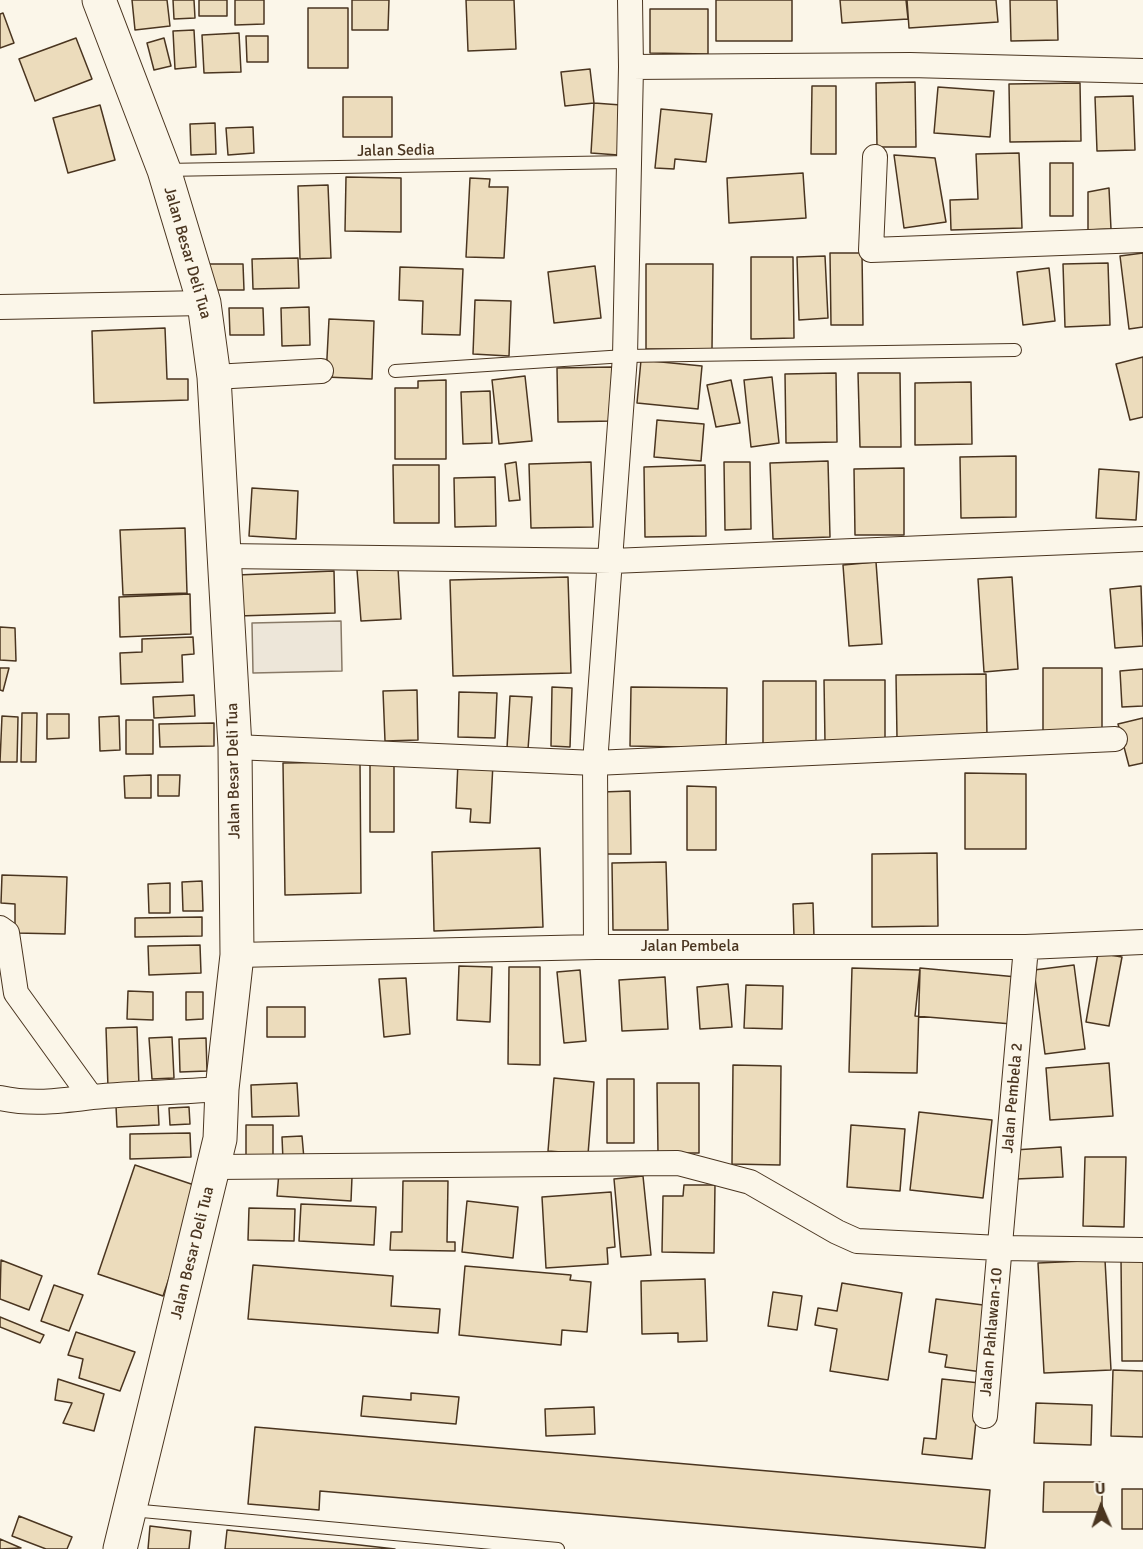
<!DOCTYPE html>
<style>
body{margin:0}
#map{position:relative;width:1143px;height:1549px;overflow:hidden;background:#fbf6e9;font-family:Signika,sans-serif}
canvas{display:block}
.north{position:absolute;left:1071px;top:1477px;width:60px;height:60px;-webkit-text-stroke:4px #fbf6e9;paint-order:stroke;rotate:358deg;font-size:16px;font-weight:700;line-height:24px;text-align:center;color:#4a3520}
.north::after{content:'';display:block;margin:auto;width:21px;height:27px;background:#4a3520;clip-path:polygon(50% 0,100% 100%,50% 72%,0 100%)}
</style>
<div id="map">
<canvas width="1143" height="1549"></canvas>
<div class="north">U</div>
</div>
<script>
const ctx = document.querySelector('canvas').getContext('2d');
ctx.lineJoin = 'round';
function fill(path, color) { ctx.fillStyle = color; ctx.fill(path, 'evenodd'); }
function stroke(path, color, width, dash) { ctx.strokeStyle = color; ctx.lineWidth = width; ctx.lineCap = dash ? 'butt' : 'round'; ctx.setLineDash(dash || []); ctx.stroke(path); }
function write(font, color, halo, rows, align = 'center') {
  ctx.font = font + ' Signika,sans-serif'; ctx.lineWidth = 4.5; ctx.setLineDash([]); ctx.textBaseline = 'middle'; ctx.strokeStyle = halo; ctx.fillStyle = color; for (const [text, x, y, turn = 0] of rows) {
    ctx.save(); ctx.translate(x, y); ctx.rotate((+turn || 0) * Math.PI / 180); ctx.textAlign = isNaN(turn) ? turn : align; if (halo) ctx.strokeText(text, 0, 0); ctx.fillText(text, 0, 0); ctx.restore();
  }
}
const green = new Path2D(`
 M 341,621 L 342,671 L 253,673 L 252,623 Z`);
fill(green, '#ede6d9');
stroke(green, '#887966', 1.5);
const building = new Path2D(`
 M 132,0 L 167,0 L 170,26 L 135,30 Z
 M 173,0 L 194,0 L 195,18 L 174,19 Z
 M 199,0 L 227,0 L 227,16 L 199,16 Z
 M 235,0 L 264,0 L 264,24 L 235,25 Z
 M 352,0 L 389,0 L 388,30 L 352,30 Z
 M 466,0 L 514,0 L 516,49 L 468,51 Z
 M 716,0 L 792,0 L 792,41 L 716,41 Z
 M 840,0 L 906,0 L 908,19 L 842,23 Z
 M 907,0 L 996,0 L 998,22 L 909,28 Z
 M 1010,0 L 1057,0 L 1058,40 L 1011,41 Z
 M 308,8 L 348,8 L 348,68 L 308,68 Z
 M 650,9 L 708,9 L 708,54 L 650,53 Z
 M 3,13 L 14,43 L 0,48 L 0,14 Z
 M 194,30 L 196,67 L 175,69 L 173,31 Z
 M 239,33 L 241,72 L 204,73 L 202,35 Z
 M 246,36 L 268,36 L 268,62 L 247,62 Z
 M 76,38 L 92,79 L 35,101 L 19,59 Z
 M 164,38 L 171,66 L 154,70 L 147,43 Z
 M 590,69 L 594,103 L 565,106 L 561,72 Z
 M 915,82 L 916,147 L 877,147 L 876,83 Z
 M 1080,83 L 1081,141 L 1010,142 L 1009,84 Z
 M 812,86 L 836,86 L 836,154 L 811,154 Z
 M 938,87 L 994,91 L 990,137 L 934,133 Z
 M 1133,96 L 1135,150 L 1097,151 L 1095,97 Z
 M 343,97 L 392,97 L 392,137 L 343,137 Z
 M 594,103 L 621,105 L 618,155 L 591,153 Z
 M 100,105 L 115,160 L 68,173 L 53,118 Z
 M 661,109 L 712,114 L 706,162 L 675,159 L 674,169 L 655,168 Z
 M 215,123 L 216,154 L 191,155 L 190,124 Z
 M 253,127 L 254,153 L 228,155 L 226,128 Z
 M 1019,153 L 1022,228 L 951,230 L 950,200 L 978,199 L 976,154 Z
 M 894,155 L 935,158 L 946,222 L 904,228 Z
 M 1050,163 L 1073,163 L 1073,216 L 1050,216 Z
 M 803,173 L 806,218 L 729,223 L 727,178 Z
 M 346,177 L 401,178 L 401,232 L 345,231 Z
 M 470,178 L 490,179 L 489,187 L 508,187 L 504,258 L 466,257 Z
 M 328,185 L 331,258 L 300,259 L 298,186 Z
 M 1109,188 L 1111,229 L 1088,230 L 1088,192 Z
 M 830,253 L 862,253 L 863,325 L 831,325 Z
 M 1143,253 L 1143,327 L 1129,329 L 1120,256 Z
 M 825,256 L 828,318 L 799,320 L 797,257 Z
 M 751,257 L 793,257 L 794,338 L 751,339 Z
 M 298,258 L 299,288 L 253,289 L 252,259 Z
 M 1108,263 L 1110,325 L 1065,327 L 1063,264 Z
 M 206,264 L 243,264 L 244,290 L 206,290 Z
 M 646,264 L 713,264 L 712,349 L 646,349 Z
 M 595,266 L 601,318 L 554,323 L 548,272 Z
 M 400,267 L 463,269 L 460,335 L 422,334 L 423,301 L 399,300 Z
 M 1049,268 L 1055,321 L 1023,325 L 1017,272 Z
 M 475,300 L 511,301 L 509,356 L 473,354 Z
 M 309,307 L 310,345 L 282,346 L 281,308 Z
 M 229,308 L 263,308 L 264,335 L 230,335 Z
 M 329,319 L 374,321 L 372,379 L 326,377 Z
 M 165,328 L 167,379 L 188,379 L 188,400 L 94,403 L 92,331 Z
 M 1143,357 L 1143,417 L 1130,420 L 1116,364 Z
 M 641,360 L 702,366 L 698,409 L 637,403 Z
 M 613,367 L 614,421 L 558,422 L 557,368 Z
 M 836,373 L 837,442 L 786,443 L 785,374 Z
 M 858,373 L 900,373 L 901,447 L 860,447 Z
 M 525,376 L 532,441 L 499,444 L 492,380 Z
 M 772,377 L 779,443 L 751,447 L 744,380 Z
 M 446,380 L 446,459 L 395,459 L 395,388 L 418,388 L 418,381 Z
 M 731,380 L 740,423 L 716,427 L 707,385 Z
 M 971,382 L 972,444 L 915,445 L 915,383 Z
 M 490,391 L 492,443 L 463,444 L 461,392 Z
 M 657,420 L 704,424 L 701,461 L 654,457 Z
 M 1016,456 L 1016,517 L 961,518 L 960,457 Z
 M 828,461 L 830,537 L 773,539 L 770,463 Z
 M 516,462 L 520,500 L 509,501 L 505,464 Z
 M 591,462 L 593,527 L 531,528 L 529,464 Z
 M 724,462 L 750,462 L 751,529 L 725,530 Z
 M 393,465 L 439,465 L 439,523 L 394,523 Z
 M 705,465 L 706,536 L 645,537 L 644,467 Z
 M 904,468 L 904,535 L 855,535 L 854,469 Z
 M 1099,469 L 1139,472 L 1136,520 L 1096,518 Z
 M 495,477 L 496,526 L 455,527 L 454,478 Z
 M 252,488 L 298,491 L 296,539 L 249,536 Z
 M 185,528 L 187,593 L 123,595 L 120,530 Z
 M 876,562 L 882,644 L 849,646 L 843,565 Z
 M 398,568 L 401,619 L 361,621 L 357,570 Z
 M 334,571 L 335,613 L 238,616 L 237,575 Z
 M 568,577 L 571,673 L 453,676 L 450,580 Z
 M 1012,577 L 1018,669 L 984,672 L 978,579 Z
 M 1141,586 L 1143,646 L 1115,648 L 1110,589 Z
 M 190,594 L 191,634 L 120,637 L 119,597 Z
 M 0,627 L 15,628 L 16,661 L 0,660 Z
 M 193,637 L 194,654 L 182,655 L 183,682 L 121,684 L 120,653 L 142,652 L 142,639 Z
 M 0,668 L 9,668 L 3,691 L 0,690 Z
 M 1043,668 L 1102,668 L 1102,732 L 1043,732 Z
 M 1143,669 L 1143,706 L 1122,707 L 1120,671 Z
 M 986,674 L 987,738 L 897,738 L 896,675 Z
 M 824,680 L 885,680 L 885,742 L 825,742 Z
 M 763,681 L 816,681 L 816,745 L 763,746 Z
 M 552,687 L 572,688 L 570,747 L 551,746 Z
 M 631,687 L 727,688 L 726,748 L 630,746 Z
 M 417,690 L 418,740 L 385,741 L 383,691 Z
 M 459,692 L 497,693 L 495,738 L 458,737 Z
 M 194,695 L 195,716 L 154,718 L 153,697 Z
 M 510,696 L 532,697 L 528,749 L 507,748 Z
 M 22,713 L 37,713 L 36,762 L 21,762 Z
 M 47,714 L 69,714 L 69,738 L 47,739 Z
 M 2,716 L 18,717 L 17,762 L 0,762 Z
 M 119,716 L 120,750 L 100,751 L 99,717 Z
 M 1143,718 L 1143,763 L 1129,766 L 1118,724 Z
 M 126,720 L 153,720 L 153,754 L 126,754 Z
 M 214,723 L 214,746 L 160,747 L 159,724 Z
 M 370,757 L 394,758 L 394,832 L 370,832 Z
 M 360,762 L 361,893 L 285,895 L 283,763 Z
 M 458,762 L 493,763 L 490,823 L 470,822 L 471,809 L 456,808 Z
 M 965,773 L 1026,774 L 1026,849 L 965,849 Z
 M 151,775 L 151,798 L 125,798 L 124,776 Z
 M 158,775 L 180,775 L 179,796 L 158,796 Z
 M 687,786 L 716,787 L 716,850 L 687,850 Z
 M 630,791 L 631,854 L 603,854 L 602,792 Z
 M 540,848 L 543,927 L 434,931 L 432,852 Z
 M 937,853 L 938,926 L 872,927 L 872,854 Z
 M 666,862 L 668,930 L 613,930 L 612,863 Z
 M 2,875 L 67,877 L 65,934 L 15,933 L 15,904 L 1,903 Z
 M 202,881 L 203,911 L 183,911 L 182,882 Z
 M 170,883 L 170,913 L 149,913 L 148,884 Z
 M 813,903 L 814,937 L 794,937 L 793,904 Z
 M 202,917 L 202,936 L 135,937 L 135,918 Z
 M 200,945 L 201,973 L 149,975 L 148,946 Z
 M 1098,953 L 1122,957 L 1109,1026 L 1086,1022 Z
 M 1074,965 L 1085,1049 L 1045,1054 L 1034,970 Z
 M 459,966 L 492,967 L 490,1022 L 457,1020 Z
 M 509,967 L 540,967 L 540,1065 L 508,1064 Z
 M 852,968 L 920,970 L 917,1073 L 849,1072 Z
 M 920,968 L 1017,977 L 1012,1024 L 915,1016 Z
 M 580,970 L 586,1041 L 564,1043 L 557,972 Z
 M 665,977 L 668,1029 L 622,1031 L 619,980 Z
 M 406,978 L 410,1034 L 384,1037 L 379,979 Z
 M 728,984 L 732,1027 L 700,1029 L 697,987 Z
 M 746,985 L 783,986 L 782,1029 L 744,1028 Z
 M 128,991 L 153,992 L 153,1020 L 127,1019 Z
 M 186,992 L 203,992 L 203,1019 L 186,1020 Z
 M 267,1007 L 305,1007 L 305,1037 L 267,1037 Z
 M 137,1027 L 139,1087 L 108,1088 L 106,1028 Z
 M 172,1037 L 174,1078 L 152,1079 L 149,1038 Z
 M 206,1038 L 207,1071 L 180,1072 L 179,1039 Z
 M 1109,1063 L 1113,1116 L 1050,1120 L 1046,1068 Z
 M 733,1065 L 781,1066 L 780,1165 L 732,1164 Z
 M 554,1078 L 594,1082 L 588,1154 L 548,1151 Z
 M 607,1079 L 634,1079 L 634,1143 L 607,1143 Z
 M 297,1083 L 299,1116 L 252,1117 L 251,1085 Z
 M 657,1083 L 699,1083 L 699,1153 L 658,1153 Z
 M 158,1104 L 159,1125 L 117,1127 L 116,1106 Z
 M 189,1107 L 190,1124 L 170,1125 L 169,1108 Z
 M 919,1112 L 992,1120 L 983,1198 L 910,1190 Z
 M 246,1125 L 273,1125 L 273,1157 L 246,1158 Z
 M 851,1125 L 905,1129 L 900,1191 L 847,1187 Z
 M 190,1133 L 191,1157 L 130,1159 L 130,1134 Z
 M 302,1136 L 304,1159 L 283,1160 L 282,1137 Z
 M 1061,1147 L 1063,1177 L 1016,1179 L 1014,1150 Z
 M 1085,1157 L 1126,1157 L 1124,1227 L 1083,1226 Z
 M 135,1165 L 200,1187 L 163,1296 L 98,1274 Z
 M 279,1172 L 352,1177 L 351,1201 L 277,1196 Z
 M 643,1176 L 651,1255 L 621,1257 L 614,1179 Z
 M 403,1181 L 448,1181 L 447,1242 L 455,1242 L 455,1251 L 390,1250 L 391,1232 L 402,1232 Z
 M 684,1185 L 715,1185 L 714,1253 L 662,1252 L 663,1196 L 683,1196 Z
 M 611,1192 L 615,1247 L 607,1248 L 608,1264 L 546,1268 L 542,1197 Z
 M 467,1201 L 518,1207 L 513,1258 L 462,1252 Z
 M 301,1204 L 376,1207 L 374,1245 L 299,1241 Z
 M 249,1208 L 295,1209 L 294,1241 L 248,1240 Z
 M 1121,1258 L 1143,1258 L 1143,1361 L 1122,1361 Z
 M 1,1260 L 42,1276 L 29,1310 L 0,1299 Z
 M 1105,1260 L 1111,1370 L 1044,1373 L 1038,1263 Z
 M 253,1265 L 393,1276 L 391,1306 L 440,1309 L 438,1333 L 248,1319 Z
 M 465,1266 L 571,1275 L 570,1280 L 591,1282 L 587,1332 L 562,1330 L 561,1345 L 459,1335 Z
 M 705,1279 L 707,1341 L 678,1342 L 678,1333 L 642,1334 L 641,1281 Z
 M 842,1283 L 902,1293 L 888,1380 L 830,1371 L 837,1329 L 815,1325 L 818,1308 L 837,1311 Z
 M 54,1285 L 83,1295 L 69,1331 L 41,1321 Z
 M 773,1292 L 802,1296 L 797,1330 L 768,1326 Z
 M 936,1299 L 991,1306 L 982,1372 L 945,1367 L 947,1355 L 929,1352 Z
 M 0,1317 L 44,1335 L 40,1343 L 0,1327 Z
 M 76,1332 L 135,1352 L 120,1391 L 79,1378 L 83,1359 L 68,1355 Z
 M 1113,1370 L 1143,1371 L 1143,1437 L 1111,1436 Z
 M 58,1379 L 104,1394 L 94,1431 L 63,1423 L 72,1403 L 55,1400 Z
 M 942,1379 L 980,1383 L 972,1459 L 922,1454 L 924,1438 L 936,1439 Z
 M 411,1393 L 459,1397 L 456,1424 L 361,1416 L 363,1396 L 411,1400 Z
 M 1036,1403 L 1092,1405 L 1091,1445 L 1034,1443 Z
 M 594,1407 L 595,1434 L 546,1436 L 545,1409 Z
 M 255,1427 L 990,1490 L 985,1548 L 320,1491 L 319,1510 L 248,1504 Z
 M 1044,1482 L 1102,1482 L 1102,1512 L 1043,1512 Z
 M 1122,1489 L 1143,1489 L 1143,1529 L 1122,1529 Z
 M 19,1516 L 72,1537 L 67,1549 L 46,1549 L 12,1536 Z
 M 150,1526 L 191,1531 L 189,1549 L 148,1549 Z
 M 227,1530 L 395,1549 L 225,1549 Z
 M 0,1539 L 21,1548 L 0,1549 Z`);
fill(building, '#ecdcbc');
stroke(building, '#4a3520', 1.5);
const lane = new Path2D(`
 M 164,170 L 628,162
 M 395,371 L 625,356 L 1015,350
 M 131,1510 L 558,1549`);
const street = new Path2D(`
 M 631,67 L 910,65 L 1143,71
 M 875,157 L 871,250 L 1143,240
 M 0,307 L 204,303
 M 214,377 L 321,371
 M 225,556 L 612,561 L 1143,539
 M 235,747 L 595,763 L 1115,739
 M 0,928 L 7,933 L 16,993 L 91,1097
 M 596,947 L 595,763 L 625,356 L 631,67 L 630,0
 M 237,955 L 596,947 L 1026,947 L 1143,942
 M 0,1098 C 32,1105 60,1101 92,1097 C 135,1093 179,1092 222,1089
 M 215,1167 L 678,1163 L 750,1182 L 837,1232 L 857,1241 L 1000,1248 L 1143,1250
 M 985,1416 L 1026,947`);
const primary = new Path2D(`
 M 99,0 L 164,170 L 204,303 L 214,377 L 235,747 L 237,955 L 222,1089 L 220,1139 L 120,1549`);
stroke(lane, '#4a3520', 14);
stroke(street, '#4a3520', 26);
stroke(primary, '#4a3520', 35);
stroke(lane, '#fbf6e9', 12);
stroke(street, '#fbf6e9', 24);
stroke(primary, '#fbf6e9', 33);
write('16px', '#4a3520', '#fbf6e9', [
 ["Jalan Sedia",396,151,-1],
 ["Jalan Besar Deli Tua",187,253,74],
 ["Jalan Besar Deli Tua",234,771,-91],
 ["Jalan Pembela",690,947],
 ["Jalan Pembela 2",1013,1098,-85],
 ["Jalan Besar Deli Tua",193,1253,-76],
 ["Jalan Pahlawan-10",992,1332,-85]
]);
</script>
